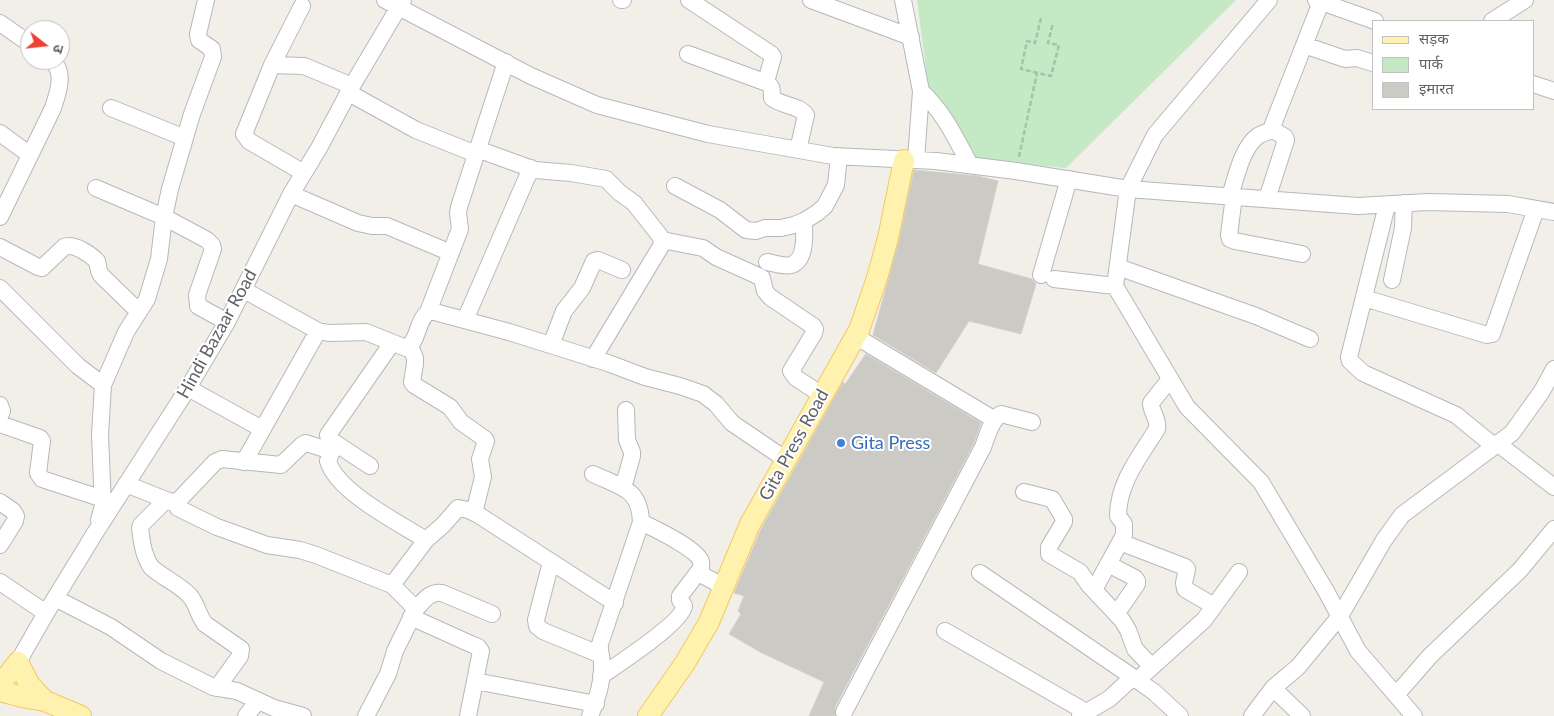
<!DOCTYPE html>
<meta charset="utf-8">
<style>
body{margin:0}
#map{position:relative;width:1554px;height:716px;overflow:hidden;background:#f1efe8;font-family:Lato,"Noto Sans Devanagari",sans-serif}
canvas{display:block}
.legend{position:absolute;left:1372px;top:20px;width:162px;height:90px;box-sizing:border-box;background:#fff;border:1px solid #bfc1c3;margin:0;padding:6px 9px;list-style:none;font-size:15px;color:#5f6368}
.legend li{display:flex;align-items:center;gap:10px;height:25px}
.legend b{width:25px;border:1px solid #bfc1c3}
.north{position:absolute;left:20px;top:20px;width:50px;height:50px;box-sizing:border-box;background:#fff;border:1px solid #bfc1c3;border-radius:50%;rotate:106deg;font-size:14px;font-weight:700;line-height:20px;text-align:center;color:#5f6368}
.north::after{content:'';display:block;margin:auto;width:18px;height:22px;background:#ea4335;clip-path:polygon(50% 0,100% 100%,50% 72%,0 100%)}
</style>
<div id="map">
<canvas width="1554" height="716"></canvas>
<ul class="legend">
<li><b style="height:6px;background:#fff2af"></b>सड़क</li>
<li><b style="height:14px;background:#c5e8c5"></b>पार्क</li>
<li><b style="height:14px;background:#cccac5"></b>इमारत</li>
</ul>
<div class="north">उ</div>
</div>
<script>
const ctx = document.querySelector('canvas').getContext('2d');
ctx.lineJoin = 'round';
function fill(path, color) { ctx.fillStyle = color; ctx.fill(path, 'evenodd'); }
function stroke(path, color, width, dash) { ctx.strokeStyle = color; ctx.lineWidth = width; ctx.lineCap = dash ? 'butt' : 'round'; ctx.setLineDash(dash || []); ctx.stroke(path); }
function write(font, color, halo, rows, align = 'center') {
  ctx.font = font + ' Lato,sans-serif'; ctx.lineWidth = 4; ctx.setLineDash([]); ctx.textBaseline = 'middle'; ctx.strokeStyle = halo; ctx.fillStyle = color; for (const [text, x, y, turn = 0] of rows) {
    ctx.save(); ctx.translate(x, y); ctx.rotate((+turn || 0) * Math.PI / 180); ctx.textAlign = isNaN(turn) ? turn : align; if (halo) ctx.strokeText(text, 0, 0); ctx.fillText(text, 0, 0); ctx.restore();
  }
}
fill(new Path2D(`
 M 917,0 L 1236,0 L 1066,168 L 975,159 L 930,99 Z`), '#c5e8c5');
const building = new Path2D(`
 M 914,170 L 978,176 L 998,181 L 978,264 L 1032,279 L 1036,284 L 1021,334 L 969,321 L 936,373 L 873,335 L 899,241 Z
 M 866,354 L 981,423 L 974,443 L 835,707 L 835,716 L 809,716 L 824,682 L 762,653 L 729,634 L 741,614 L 738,611 L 744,596 L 734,593 L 761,529 L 843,382 L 845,384 Z`);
fill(building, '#cccac5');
stroke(building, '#d6d1c6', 1);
const minor = new Path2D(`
 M 385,0 L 531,76 L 597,105 L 708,134 L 833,156 L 936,161 L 1016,171 L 1128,189 L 1358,206 L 1428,202 L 1508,204 L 1554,212
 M 621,0 L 623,0
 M 689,0 L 771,54 L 773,57 L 767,78 L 767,83 C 774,88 771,91 772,98 C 782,106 799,105 806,115 L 798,150
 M 811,0 L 911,37
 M 903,0 L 921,91 L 916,160
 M 1269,0 L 1155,135 L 1128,189 L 1115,286 L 1187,407 L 1261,482 L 1326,591 L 1358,651 L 1414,716
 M 1316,0 L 1375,21
 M 1492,21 L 1525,0
 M 0,23 L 30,44
 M 1304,45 L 1345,59 L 1357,58 L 1373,63
 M 688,54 L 767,83
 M 272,65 L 302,6
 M 1533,84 L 1554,91
 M 921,91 C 945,114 955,137 970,165
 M 349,93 L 416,130 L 476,154
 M 111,108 L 185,138
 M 0,133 L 30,155
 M 477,149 L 535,170 L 571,173 L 606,179 L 620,193 L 634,203 L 660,236 L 662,242 L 661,246 L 593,359
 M 304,173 L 249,141 L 244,134 L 272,65 L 304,66 L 352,86
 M 675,186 L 720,210 L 746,230 L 756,231 L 765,228 L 781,228 L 794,225 L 804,221 L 817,213 L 825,206 L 836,185 L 839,156
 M 96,188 L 164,217 L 207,240 L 212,245 L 213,249 L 197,295 L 198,306 L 227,322
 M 291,194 L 358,223 L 372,226 L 387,226 L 451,253
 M 1230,196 C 1236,178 1242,147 1258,136 C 1262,133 1268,132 1273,130
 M 1234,196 L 1229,235 L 1230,239 L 1235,241 L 1302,254
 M 1267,199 L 1286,140 L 1285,137 L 1273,130 L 1272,127 L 1321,2
 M 1387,205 L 1349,357 L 1350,361 L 1363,373 L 1456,415 L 1494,446
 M 0,217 L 53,108 C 58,93 66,71 51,60
 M 662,240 L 703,248 L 716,257 L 758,276 L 762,278 L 765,291 L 770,297 L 813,326 L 815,329 L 814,333 L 791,371 L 796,378 L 822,395
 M 0,247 L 38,267 L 42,268 L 64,247 C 74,243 90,254 97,261 L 99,271 L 101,275 L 139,312
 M 767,262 C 774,263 784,267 791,265 C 807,260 804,234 804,221
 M 1118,267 L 1256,316 L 1310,339
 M 1041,275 L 1069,179
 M 1054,279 L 1115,286
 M 1392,280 L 1403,228 L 1404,203
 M 0,288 L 78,366 L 103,385 L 100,435 L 103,506 L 99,520
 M 244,290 L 318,331 L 329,333 L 366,332 L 406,348 C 420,341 416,317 431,311 L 509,332 L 608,363 L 645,377 L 680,386 L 703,394 L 716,404 L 732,423 L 785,459
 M 1364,298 L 1487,335 L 1492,334 L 1536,209
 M 428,312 L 460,229 L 458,213 L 459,207 L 506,62
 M 465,320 L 531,168
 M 855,336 L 995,420
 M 551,345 L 564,311 L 582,288 L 594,261 L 598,260 L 622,270
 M 410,346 L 415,358 L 415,364 L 412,382 L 414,385 L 450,407 L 461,422 L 485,439 L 486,441 L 480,459 L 483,477 L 474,513
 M 103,385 L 126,332 L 147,299 L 159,259 L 164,217 L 170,189 L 192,114 L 213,57 L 212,49 L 199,40 L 198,34 L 206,0
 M 188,388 L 262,429
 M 0,405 L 2,411 L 0,416
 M 0,424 L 40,438 L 42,441 L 38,473 L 42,479 L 103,499
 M 335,443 L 328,461 C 337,492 399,523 426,540
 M 1497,443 L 1554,487
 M 244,462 L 318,331
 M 370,466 L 329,439 L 328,435 L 392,343
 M 126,484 L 171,502 L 178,501 L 215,462 L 222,459 L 281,465 L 302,445 L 306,443 L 331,451
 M 623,488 L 632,456 L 632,452 L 627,440 L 626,410
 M 1024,492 L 1052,499 L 1054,502 L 1064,519 L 1064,522 L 1049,547 L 1049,554 L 1080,572 L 1089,585 L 1122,620 L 1128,630 L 1135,649 L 1152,667
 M 166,500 L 141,525 L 140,528 C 142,542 143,555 151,567 C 163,578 179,584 190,596 C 197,604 198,615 205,624 L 241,649 L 240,656 L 217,688
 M 0,502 L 13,511 L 16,516 L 15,521 L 0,545
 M 175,502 L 178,508 L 217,527 L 267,545 L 300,550 L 316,555 L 392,585
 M 641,522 C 653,528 700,550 701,562 C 702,566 700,570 700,574 L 723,586
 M 1120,542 L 1185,567 L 1187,569 L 1184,583 L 1185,589 L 1214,606
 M 551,562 L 536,620 L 537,626 L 543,631 L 601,655
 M 1108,564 L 1135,578 L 1137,581 L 1137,584 L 1117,613
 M 980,573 L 1137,680 L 1154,692 L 1180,716
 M 0,582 L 46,613
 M 1094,590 L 1124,535 L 1124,524 L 1118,516 C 1118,483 1140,456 1157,429 C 1159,419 1151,412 1151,403 L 1170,379
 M 55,598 L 111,627 L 161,661 L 213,687 L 237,691 L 274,708 L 303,716
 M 415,610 C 423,602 429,591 442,593 L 492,614
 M 411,617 L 473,645 L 478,647 L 481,651 L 468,716
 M 945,631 L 1086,712
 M 18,662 L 46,613 L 95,533 L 188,388 L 227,322 L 291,194 L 319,148 L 352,86 L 403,0
 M 1144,674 L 1204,620 L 1239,572
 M 601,676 C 617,665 683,622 684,606 L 680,600 L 680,596 L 699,571
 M 475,681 L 596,704
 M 1273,688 L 1302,716
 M 1396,695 L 1430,656 L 1520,570 L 1554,529
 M 844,712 L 983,447 C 987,437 991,419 1001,414 L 1032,422
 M 246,716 L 258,701
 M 366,716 L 388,674 L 395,651 L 415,610 L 411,604 L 392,585 L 426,540 L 443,525 L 458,508 L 468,510 L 477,514 L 615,603
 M 590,716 C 597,700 603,682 602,664 C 602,657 599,652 600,644 L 641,522 C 640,488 620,487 593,474
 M 1080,716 L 1109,699 L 1133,677
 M 1252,716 L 1273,688 L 1298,667 L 1340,616 L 1384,540 L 1402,515 L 1512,433 L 1542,391 L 1554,369`);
const major = new Path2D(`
 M 0,681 L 8,675 L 18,662 L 29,684 L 45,701 L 22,697 L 0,691
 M 45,701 L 81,716
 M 648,716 L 685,663 L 709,622 L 750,524 L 859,330 L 877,278 L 888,238 L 904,160`);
stroke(minor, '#b5b8bc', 18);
stroke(major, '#f2c960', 22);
stroke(new Path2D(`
 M 1041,18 L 1035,43 L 1027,41 L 1021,69 L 1051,76 L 1059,45 L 1048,43 L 1053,23
 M 1019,157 L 1037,73`), '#9cc7a9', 2.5, [5, 2.5]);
stroke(minor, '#fff', 16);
stroke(major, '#fff2af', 20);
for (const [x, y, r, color] of [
 [841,443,5,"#3f7fe0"]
]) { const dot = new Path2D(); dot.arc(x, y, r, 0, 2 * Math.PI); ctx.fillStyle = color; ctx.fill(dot); stroke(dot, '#fff', 2); }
write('18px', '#5f6368', '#fff', [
 ["Hindi Bazaar Road",217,334,-61],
 ["Gita Press Road",794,445,-61]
]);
write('18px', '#366cbe', '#fff', [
 ["Gita Press",851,443]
], 'left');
</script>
